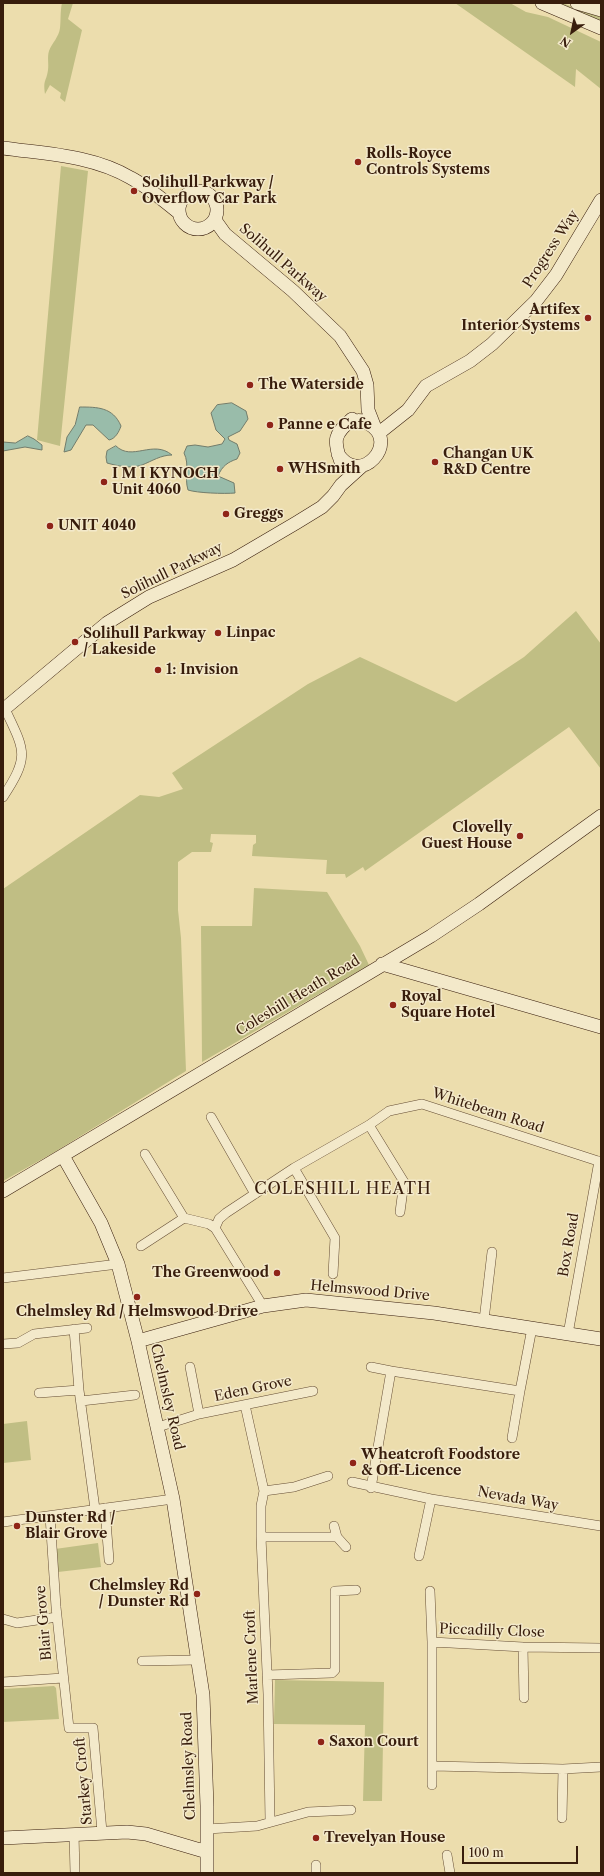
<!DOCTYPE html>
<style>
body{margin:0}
#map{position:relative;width:604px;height:1876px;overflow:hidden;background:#ecddad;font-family:"Libre Caslon Text",serif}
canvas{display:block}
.frame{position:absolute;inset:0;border:4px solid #381d0c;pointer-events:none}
.north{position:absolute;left:552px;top:12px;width:40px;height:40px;-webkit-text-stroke:3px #f3e9ca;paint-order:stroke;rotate:213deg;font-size:11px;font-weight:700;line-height:16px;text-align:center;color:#381d0c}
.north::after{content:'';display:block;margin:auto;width:14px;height:18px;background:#381d0c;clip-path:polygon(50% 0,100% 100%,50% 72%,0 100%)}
.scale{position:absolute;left:462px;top:1846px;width:116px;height:18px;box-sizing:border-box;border:2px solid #381d0c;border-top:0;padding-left:5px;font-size:12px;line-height:14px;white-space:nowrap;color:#381d0c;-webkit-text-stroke:3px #f3e9ca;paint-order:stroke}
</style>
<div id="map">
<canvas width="604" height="1876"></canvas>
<div class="frame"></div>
<div class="north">N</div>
<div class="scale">100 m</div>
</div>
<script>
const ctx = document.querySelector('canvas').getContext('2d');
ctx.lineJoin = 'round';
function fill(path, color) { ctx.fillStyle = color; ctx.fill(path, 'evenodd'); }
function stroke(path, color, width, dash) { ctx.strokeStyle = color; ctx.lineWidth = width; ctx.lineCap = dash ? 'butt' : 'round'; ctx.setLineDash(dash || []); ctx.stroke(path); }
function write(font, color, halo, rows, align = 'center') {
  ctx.font = font + ' "Libre Caslon Text",serif'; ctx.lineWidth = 3; ctx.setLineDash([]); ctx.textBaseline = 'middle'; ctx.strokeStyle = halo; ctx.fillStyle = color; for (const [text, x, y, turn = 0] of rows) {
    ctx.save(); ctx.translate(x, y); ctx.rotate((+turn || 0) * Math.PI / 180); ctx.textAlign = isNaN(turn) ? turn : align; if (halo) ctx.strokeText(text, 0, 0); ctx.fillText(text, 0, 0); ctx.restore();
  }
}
fill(new Path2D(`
 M 62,3 L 73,3 L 68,19 L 82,30 L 65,102 L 60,98 L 61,93 L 50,85 L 45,94 C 43,79 46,83 48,70 C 49,64 47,57 49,51 C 52,43 59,37 60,28 C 61,20 60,12 62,3 Z
 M 455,3 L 510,3 L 526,12 L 548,17 L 601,42 L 601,89 L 576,69 L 575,87 Z
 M 554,3 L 562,3 L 601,17 L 601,22 Z
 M 61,166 L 88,171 L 60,446 L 37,440 Z
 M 576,611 L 601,644 L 601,769 L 569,727 L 365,871 L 363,867 L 346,878 L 345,874 L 326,874 L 327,860 L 252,856 L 253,845 L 256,843 L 256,835 L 211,834 L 210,842 L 213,843 L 211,852 L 192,852 L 178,862 L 178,910 L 181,938 L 186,1071 L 53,1153 L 3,1181 L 3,889 L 140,795 L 159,797 L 183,789 L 172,773 L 308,684 L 360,657 L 456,702 L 524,657 Z
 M 254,888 L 327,892 L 360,946 L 369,965 L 202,1062 L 201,926 L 252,926 Z
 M 27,1421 L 31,1460 L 3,1463 L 3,1424 Z
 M 98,1543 L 101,1567 L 58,1572 L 55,1549 Z
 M 275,1680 L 384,1682 L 382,1801 L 363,1801 L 365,1725 L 274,1724 Z
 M 54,1686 L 56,1688 L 59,1719 L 3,1722 L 3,1689 Z`), '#c0be84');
const water = new Path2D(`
 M 232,403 L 246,411 L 248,419 L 240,431 L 228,437 L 229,440 L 237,444 L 240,453 L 237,459 C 228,462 222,466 218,476 L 234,483 L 235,493 C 224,494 197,493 188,490 C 184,477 190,465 184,453 L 187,446 L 195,445 L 208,447 L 222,444 L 225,439 L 216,430 L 211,413 L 217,405 Z
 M 80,407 C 97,407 113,407 121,426 C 119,432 115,439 109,440 L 93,425 L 86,425 L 71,450 L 64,452 L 67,437 L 75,425 Z
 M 28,436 L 34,439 L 42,445 L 42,450 L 25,447 L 3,451 L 3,442 L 15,443 Z
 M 116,446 C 132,462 153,439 172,455 C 161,455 152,461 142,465 C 130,469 118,466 107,463 L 106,457 L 107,451 Z`);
fill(water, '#99bcaa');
stroke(water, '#727c6b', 1);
const street = new Path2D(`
 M 3,797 C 30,756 25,751 5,709
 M 211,1117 L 255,1194
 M 369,1125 L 404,1182 L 400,1212
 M 145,1154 L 184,1218
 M 294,1168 L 335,1238 L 333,1274
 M 215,1228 L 263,1306
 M 141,1246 L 184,1218 L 209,1224 L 215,1228 L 219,1219 L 226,1213 L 294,1168 L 369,1125 L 389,1111 L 422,1104 L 601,1162
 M 3,1278 L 118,1264
 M 484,1320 L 492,1252
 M 74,1329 L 79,1390 L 95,1509
 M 568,1334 L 599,1161
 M 3,1344 L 18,1343 L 34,1334 L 87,1328
 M 190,1367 L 199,1414
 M 371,1367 L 391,1371
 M 39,1393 L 79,1390
 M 81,1401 L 135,1395
 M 245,1405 L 264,1491 L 261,1506 L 261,1537 L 268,1694 L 270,1821
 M 158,1427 L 199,1414 L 313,1391
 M 512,1438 L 520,1391
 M 352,1482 L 431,1499 L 601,1526
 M 371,1488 L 391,1371 L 520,1391 L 532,1328
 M 264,1491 L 294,1487 L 328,1476
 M 105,1508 L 109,1560
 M 50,1516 L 56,1607 L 69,1728 L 93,1728 L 102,1832
 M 3,1522 L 173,1499
 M 334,1526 L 337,1537 L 346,1547
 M 261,1537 L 337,1537
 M 419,1556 L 431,1499
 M 430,1591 L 432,1642
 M 3,1619 L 17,1623 L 57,1617
 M 523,1647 L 524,1698
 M 142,1661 L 196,1660
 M 267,1675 L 332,1673 L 335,1670 L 335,1591 L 356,1590
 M 3,1682 L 63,1678
 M 433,1766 L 563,1769 L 601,1767
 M 432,1785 L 432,1642 L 523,1647 L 601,1648
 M 562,1818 L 563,1769
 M 207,1829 L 257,1826 L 308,1812 L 351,1810
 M 74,1834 L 75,1873
 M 447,1855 L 450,1873
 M 316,1873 L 316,1865`);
const secondary = new Path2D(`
 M 542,3 L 601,28
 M 577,3 L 601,10
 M 3,148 C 46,154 92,155 131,178 C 148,187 163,200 178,212
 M179 210a19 19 0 1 1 38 0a19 19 0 1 1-38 0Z
 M 215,220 L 225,234 L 293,291 L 340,336 L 363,371 L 367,385 L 368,410 L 375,428
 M 379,433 L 408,410 L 426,386 L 470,361 L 492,344 L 536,301 L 556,275 L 601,200
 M 338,454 C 360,488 401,442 369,424 C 362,419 353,420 346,424
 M 341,462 C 333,440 334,434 352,419
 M 3,710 L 107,623 L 149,597 L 233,560 L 296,523 L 322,507 L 333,496 L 341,485 L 362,466
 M 382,964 L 601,1027
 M 63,1156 L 101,1223 L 118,1264 L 138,1341 L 173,1499 L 203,1695 L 207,1806 L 207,1873
 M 3,1191 L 431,936 L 479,904 L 601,816
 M 138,1341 L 263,1306 L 306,1300 L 434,1313 L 601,1339
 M 3,1838 L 127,1832 L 146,1834 L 207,1852`);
stroke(street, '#654d34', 10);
stroke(secondary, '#381d0c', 14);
stroke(street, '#f3e9ca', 9);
stroke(secondary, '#f3e9ca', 13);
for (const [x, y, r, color] of [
 [358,162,4,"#8f2418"],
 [134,191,4,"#8f2418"],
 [588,318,4,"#8f2418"],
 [250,385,4,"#8f2418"],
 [270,425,4,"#8f2418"],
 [435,462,4,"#8f2418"],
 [280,469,4,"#8f2418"],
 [104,482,4,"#8f2418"],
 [226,514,4,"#8f2418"],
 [50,526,4,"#8f2418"],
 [218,633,4,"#8f2418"],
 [75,642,4,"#8f2418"],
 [158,670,4,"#8f2418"],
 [520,836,4,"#8f2418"],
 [393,1005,4,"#8f2418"],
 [277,1273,4,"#8f2418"],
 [137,1297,4,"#8f2418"],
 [353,1463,4,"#8f2418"],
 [17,1526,4,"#8f2418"],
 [197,1594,4,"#8f2418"],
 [321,1742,4,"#8f2418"],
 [316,1838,4,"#8f2418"]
]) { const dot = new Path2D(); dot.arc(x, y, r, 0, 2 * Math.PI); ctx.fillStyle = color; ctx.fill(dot); stroke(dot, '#f3e9ca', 1.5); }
write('bold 14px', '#381d0c', '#f3e9ca', [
 ["Rolls-Royce",366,154],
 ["Controls Systems",366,170],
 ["Solihull Parkway /",142,183],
 ["Overflow Car Park",142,199],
 ["Artifex",580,310,"right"],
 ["Interior Systems",580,326,"right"],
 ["The Waterside",258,385],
 ["Panne e Cafe",278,425],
 ["Changan UK",443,454],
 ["R&D Centre",443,470],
 ["WHSmith",288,469],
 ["I M I KYNOCH",112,474],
 ["Unit 4060",112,490],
 ["Greggs",234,514],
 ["UNIT 4040",58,526],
 ["Linpac",226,633],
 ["Solihull Parkway",83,634],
 ["/ Lakeside",83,650],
 ["1: Invision",166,670],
 ["Clovelly",512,828,"right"],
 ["Guest House",512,844,"right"],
 ["Royal",401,997],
 ["Square Hotel",401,1013],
 ["The Greenwood",269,1273,"right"],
 ["Chelmsley Rd / Helmswood Drive",137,1312,"center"],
 ["Wheatcroft Foodstore",361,1455],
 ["& Off-Licence",361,1471],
 ["Dunster Rd /",25,1518],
 ["Blair Grove",25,1534],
 ["Chelmsley Rd",189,1586,"right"],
 ["/ Dunster Rd",189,1602,"right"],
 ["Saxon Court",329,1742],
 ["Trevelyan House",324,1838]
], 'left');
write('14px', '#381d0c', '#f3e9ca', [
 ["Progress Way",551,249,-57],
 ["Solihull Parkway",283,263,41],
 ["Solihull Parkway",172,571,-26],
 ["Coleshill Heath Road",298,996,-31],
 ["Whitebeam Road",488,1111,18],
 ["Box Road",569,1245,-80],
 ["Helmswood Drive",370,1291,5],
 ["Eden Grove",253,1389,-12],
 ["Chelmsley Road",167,1397,77],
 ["Nevada Way",518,1499,10],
 ["Blair Grove",44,1623,-95],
 ["Piccadilly Close",492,1631,2],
 ["Marlene Croft",252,1657,-92],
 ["Chelmsley Road",189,1766,-92],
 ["Starkey Croft",84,1781,-95]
]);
ctx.letterSpacing = '1px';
write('16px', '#381d0c', '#f3e9ca', [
 ["COLESHILL HEATH",343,1189]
]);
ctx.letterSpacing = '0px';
</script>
